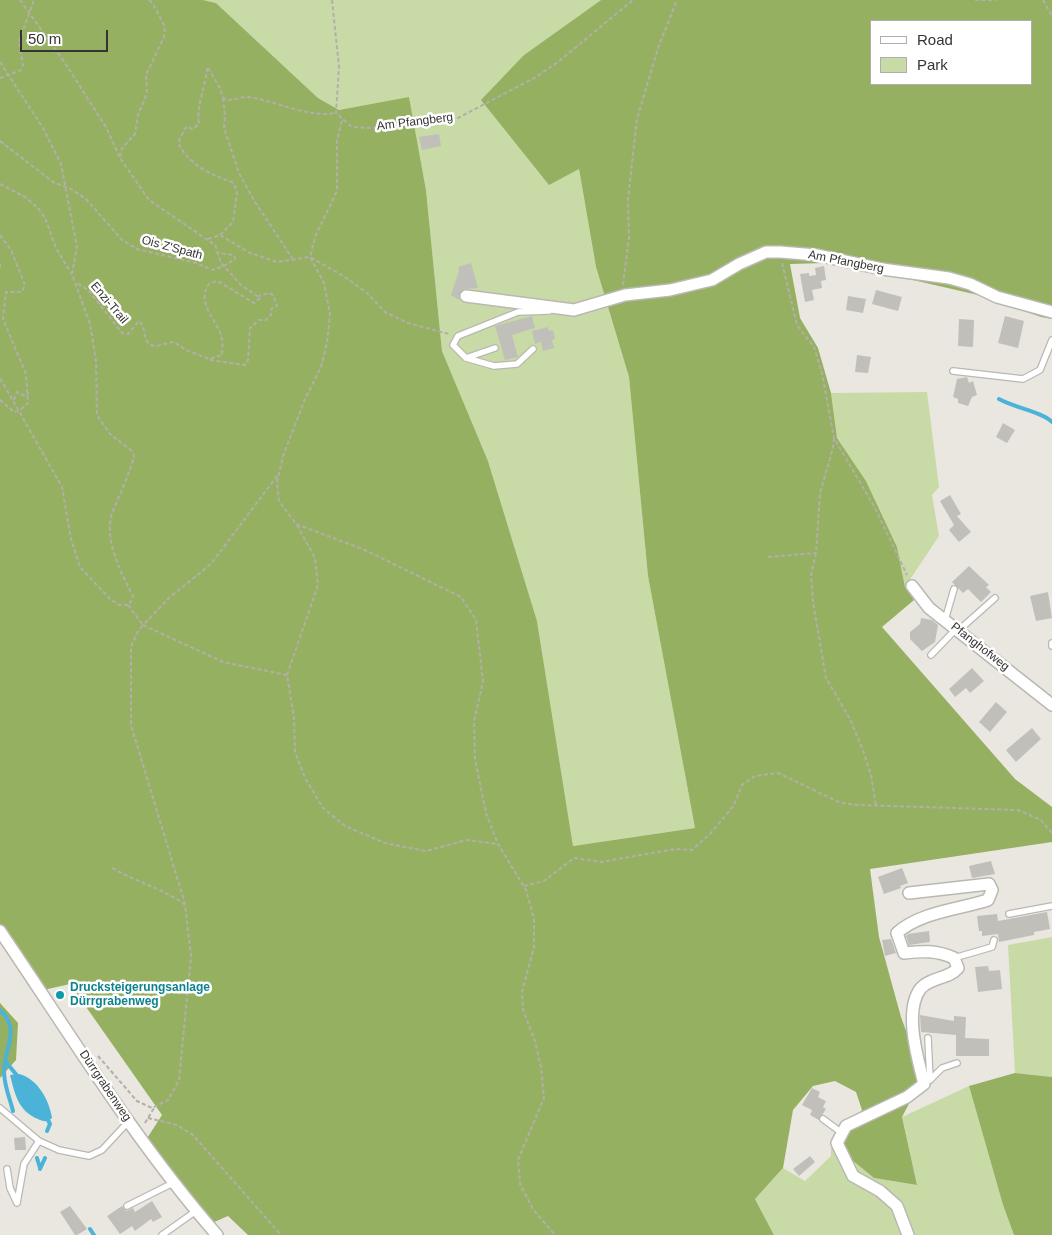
<!DOCTYPE html>
<meta charset="utf-8">
<style>
body{margin:0}
#map{position:relative;width:1052px;height:1235px;overflow:hidden;background:#eae7e1;font-family:Helvetica,sans-serif}
canvas{display:block}
.legend{position:absolute;left:870px;top:20px;width:162px;height:65px;box-sizing:border-box;background:#fff;border:1px solid #aeaead;margin:0;padding:6px 9px;list-style:none;font-size:15px;color:#353432}
.legend li{display:flex;align-items:center;gap:10px;height:25px}
.legend b{width:25px;border:1px solid #aeaead}
.scale{position:absolute;left:20px;top:30px;width:88px;height:22px;box-sizing:border-box;border:2px solid #353432;border-top:0;padding-left:6px;font-size:15px;line-height:18px;white-space:nowrap;color:#353432;-webkit-text-stroke:4px #fff;paint-order:stroke}
</style>
<div id="map">
<canvas width="1052" height="1235"></canvas>
<ul class="legend">
<li><b style="height:6px;background:#fff"></b>Road</li>
<li><b style="height:14px;background:#c8dba6"></b>Park</li>
</ul>
<div class="scale">50 m</div>
</div>
<script>
const ctx = document.querySelector('canvas').getContext('2d');
ctx.lineJoin = 'round';
function fill(path, color) { ctx.fillStyle = color; ctx.fill(path, 'evenodd'); }
function stroke(path, color, width, dash) { ctx.strokeStyle = color; ctx.lineWidth = width; ctx.lineCap = dash ? 'butt' : 'round'; ctx.setLineDash(dash || []); ctx.stroke(path); }
function write(font, color, halo, rows, align = 'center') {
  ctx.font = font + ' Helvetica,sans-serif'; ctx.lineWidth = 5; ctx.setLineDash([]); ctx.textBaseline = 'middle'; ctx.strokeStyle = halo; ctx.fillStyle = color; for (const [text, x, y, turn = 0] of rows) {
    ctx.save(); ctx.translate(x, y); ctx.rotate((+turn || 0) * Math.PI / 180); ctx.textAlign = isNaN(turn) ? turn : align; if (halo) ctx.strokeText(text, 0, 0); ctx.fillText(text, 0, 0); ctx.restore();
  }
}
fill(new Path2D(`
 M 203,0 L 601,0 L 524,55 L 579,169 L 596,267 L 629,377 L 648,576 L 695,828 L 573,846 L 537,621 L 488,461 L 442,351 L 426,190 L 409,98 L 339,110 L 318,98 L 216,3 Z
 M 927,392 L 939,487 L 932,495 L 939,536 L 905,587 L 897,547 L 866,481 L 837,438 L 831,393 Z
 M 1052,937 L 1052,1077 L 1015,1073 L 1008,945 Z
 M 969,1086 L 1003,1205 L 1014,1235 L 774,1235 L 755,1199 L 783,1168 L 805,1181 L 831,1156 L 831,1143 L 874,1178 L 917,1185 L 902,1117 Z`), '#c8dba6');
fill(new Path2D(`
 M 0,0 L 203,0 L 216,3 L 318,98 L 339,110 L 409,97 L 426,190 L 442,351 L 488,461 L 537,621 L 573,846 L 695,828 L 648,576 L 629,377 L 596,267 L 579,169 L 549,185 L 481,100 L 524,55 L 601,0 L 1052,0 L 1052,319 L 1041,317 L 978,295 L 861,268 L 825,263 L 790,264 L 800,318 L 818,348 L 831,393 L 837,438 L 866,481 L 897,547 L 905,587 L 914,600 L 882,627 L 1015,779 L 1052,807 L 1052,842 L 870,869 L 879,937 L 901,1017 L 923,1077 L 902,1117 L 917,1185 L 874,1178 L 831,1143 L 862,1110 L 856,1092 L 835,1081 L 813,1086 L 793,1110 L 783,1168 L 755,1199 L 774,1235 L 248,1235 L 228,1216 L 212,1223 L 144,1143 L 162,1115 L 70,984 L 39,991 L 0,936 ZM 871,21 L 1031,21 L 1031,84 L 871,84 Z
 M 0,1003 L 18,1023 L 16,1060 L 0,1078 Z
 M 1015,1073 L 1052,1077 L 1052,1235 L 1014,1235 L 1003,1205 L 969,1086 Z`), '#96b061');
fill(new Path2D(`
 M 19,1074 C 38,1079 49,1100 52,1118 C 47,1122 44,1122 38,1119 C 18,1111 15,1094 10,1075 Z`), '#4bb2d8');
stroke(new Path2D(`
 M 999,399 C 1015,408 1043,412 1052,422
 M 0,1010 C 22,1030 3,1051 4,1072 C 4,1085 10,1099 13,1111
 M 6,1062 L 19,1078
 M 47,1118 L 50,1124 L 47,1131
 M 37,1158 L 40,1168
 M 40,1169 L 45,1158
 M 90,1229 L 94,1235`), '#4bb2d8', 4);
fill(new Path2D(`
 M 439,134 L 441,146 L 422,150 L 419,137 Z
 M 471,263 L 478,288 L 463,289 L 459,295 L 459,300 L 451,295 L 459,271 L 458,267 Z
 M 824,266 L 826,280 L 821,281 L 822,288 L 812,290 L 814,300 L 805,302 L 800,274 L 809,273 L 809,276 L 816,275 L 815,268 Z
 M 876,290 L 902,297 L 898,311 L 872,304 Z
 M 848,296 L 866,299 L 863,313 L 846,310 Z
 M 532,316 L 535,328 L 512,335 L 518,357 L 505,360 L 495,326 Z
 M 1005,316 L 1024,321 L 1018,348 L 998,343 Z
 M 959,319 L 974,320 L 973,347 L 958,346 Z
 M 548,327 L 549,331 L 553,330 L 555,339 L 552,340 L 554,348 L 543,351 L 541,342 L 535,344 L 532,331 Z
 M 857,355 L 871,357 L 868,373 L 855,372 Z
 M 967,377 L 969,383 L 973,381 L 977,395 L 972,397 L 968,406 L 958,403 L 958,399 L 953,397 L 957,379 Z
 M 1003,423 L 1015,430 L 1007,443 L 996,437 Z
 M 950,495 L 961,514 L 957,516 L 971,532 L 959,542 L 949,530 L 954,525 L 940,501 Z
 M 969,566 L 989,585 L 986,587 L 991,592 L 981,602 L 968,589 L 963,593 L 952,582 Z
 M 1048,592 L 1052,618 L 1036,621 L 1030,596 Z
 M 921,618 L 932,620 L 938,625 L 935,642 L 922,651 L 910,639 L 910,632 L 920,624 Z
 M 972,668 L 984,681 L 970,693 L 966,688 L 955,697 L 949,689 Z
 M 996,702 L 1007,712 L 990,732 L 979,722 Z
 M 1032,728 L 1041,739 L 1016,762 L 1006,750 Z
 M 991,861 L 995,874 L 972,878 L 969,866 Z
 M 902,868 L 908,883 L 900,886 L 901,888 L 884,894 L 878,877 Z
 M 1047,912 L 1050,929 L 1034,932 L 1034,935 L 999,942 L 998,934 L 982,936 L 982,931 L 979,931 L 977,916 L 997,914 L 998,921 Z
 M 929,931 L 930,942 L 909,945 L 906,936 L 908,934 Z
 M 891,939 L 896,953 L 885,956 L 882,940 Z
 M 988,966 L 989,971 L 1000,970 L 1002,989 L 978,992 L 975,967 Z
 M 920,1015 L 954,1021 L 954,1016 L 966,1017 L 965,1038 L 989,1039 L 989,1056 L 956,1056 L 956,1035 L 921,1032 Z
 M 812,1088 L 820,1092 L 818,1097 L 826,1101 L 823,1107 L 826,1109 L 819,1120 L 810,1115 L 812,1110 L 802,1105 Z
 M 25,1137 L 26,1150 L 15,1150 L 14,1138 Z
 M 810,1156 L 815,1162 L 799,1176 L 793,1169 Z
 M 152,1201 L 162,1217 L 153,1222 L 151,1219 L 135,1231 L 132,1226 L 120,1234 L 107,1216 L 122,1206 L 126,1211 L 133,1208 L 135,1212 Z
 M 70,1206 L 87,1229 L 77,1235 L 75,1235 L 60,1212 Z`), '#c1bfb9');
const lane = new Path2D(`
 M 533,349 L 517,364 L 494,366 L 466,358 L 453,345 L 458,336 L 518,312 L 549,311
 M 466,358 L 495,348
 M 953,371 L 1023,379 L 1040,370 L 1052,340
 M 945,620 L 954,589
 M 959,630 L 995,598
 M 1052,643 L 1052,646
 M 931,655 L 956,629
 M 1009,914 L 1052,906
 M 954,958 L 992,947 L 994,940
 M 928,1038 L 930,1080
 M 930,1080 L 942,1068 L 957,1063
 M 0,1108 L 39,1141 L 59,1150 L 89,1156 L 102,1150 L 129,1121
 M 823,1119 L 842,1133
 M 7,1169 L 10,1188 L 17,1203 L 24,1164 L 39,1141
 M 127,1206 L 173,1183
 M 162,1235 L 196,1211`);
const street = new Path2D(`
 M 466,296 L 574,310 L 625,295 L 670,290 L 712,280 L 739,264 L 766,252 L 780,252 L 817,255 L 882,269 L 949,278 L 970,284 L 997,297 L 1052,312
 M 912,586 L 929,608 L 1052,705
 M 0,931 C 70,1034 135,1141 217,1235
 M 908,1235 L 897,1206 L 880,1191 L 853,1176 L 837,1143 L 846,1126 L 907,1097 L 924,1084 C 918,1060 903,1010 921,988 C 931,977 949,979 958,968 L 954,958 C 936,950 923,951 904,953 L 897,933 C 920,912 960,909 988,900 L 992,890 L 989,884 L 909,893`);
stroke(lane, '#bab8b2', 8);
stroke(street, '#bab8b2', 14);
stroke(new Path2D(`
 M 20,0 L 65,63 L 106,127 L 120,158 L 149,200 L 215,245 L 221,263 L 241,285 L 260,298 L 254,303 L 221,283 L 216,281 L 209,284 C 195,304 219,321 222,339 C 223,344 222,350 222,355 L 209,359 L 186,350 L 174,342 C 167,342 158,348 151,345 C 142,340 147,328 139,321 L 128,334 L 122,333 L 89,291 L 76,282
 M 332,0 L 339,67 L 336,113 L 352,127 L 371,128 L 458,118 L 536,77 L 558,62 L 633,0
 M 975,0 L 996,0
 M 1043,0 L 1052,16
 M 0,62 L 43,128 L 61,164 L 77,247 L 72,274 L 90,324 L 96,361 L 97,415 L 110,434 L 132,451 L 134,456 C 129,476 120,493 113,511 C 102,539 122,573 133,597 L 129,605 L 119,605 L 110,599 L 80,567 L 71,539 L 62,487 L 0,378
 M 207,68 C 206,87 196,104 199,124 L 193,129 L 186,127 L 178,143 C 192,168 209,173 234,183 L 237,193 L 233,222 L 220,235
 M 208,68 L 220,88 L 223,98 C 233,103 239,96 248,97 C 278,101 306,118 336,113
 M 0,78 L 21,70 L 23,65 L 19,41 L 34,0
 M 223,98 L 225,116 L 224,128 L 239,173 L 255,202 L 294,261
 M 342,121 L 337,140 L 337,191 L 315,237 L 310,257 L 324,283 L 330,314 L 327,343 L 321,367 L 305,399 L 283,456 L 277,483 L 279,501 L 296,524 L 365,550 L 461,597 L 476,620 L 483,681 L 474,722 L 475,759 L 486,813 L 498,844 L 526,890 L 534,919 L 534,947 L 522,992 L 523,1010 L 535,1041 L 541,1067 L 544,1098 L 518,1160 L 520,1184 L 533,1209 L 555,1235
 M 0,141 L 53,182 L 71,189 L 86,199 L 122,240 L 137,249 L 196,263 L 212,270 L 224,266 L 235,259 L 234,255 L 219,253
 M 120,157 L 122,148 L 135,134 L 138,115 L 147,93 L 146,75 L 164,37 L 165,27 L 153,4 L 149,0
 M 0,184 L 25,197 L 38,208 L 45,218 L 56,248 L 71,273
 M 0,235 L 11,250 L 25,285 L 22,292 L 6,292 L 3,319 L 26,374 L 28,403 L 19,411 L 14,412 L 0,400
 M 208,239 L 220,235 L 250,253 L 277,262 L 310,257 L 345,277 L 367,293 L 385,312 L 408,323 L 449,334
 M 782,263 L 797,325 L 814,347 L 822,373 L 834,438 L 875,508 L 907,575
 M 0,264 L 0,270
 M 623,285 L 629,238 L 628,199 L 637,119 L 658,48 L 677,0
 M 210,360 L 245,365 L 248,360 L 250,328 L 259,320 L 266,320 L 271,315 L 271,309 L 277,306 L 273,295 L 269,293 L 258,296
 M 14,400 L 17,392 L 25,396 L 29,393
 M 834,438 L 833,448 L 820,493 L 816,553 L 811,575 L 813,602 L 826,678 L 850,719 L 863,750 L 871,775 L 876,806
 M 277,476 L 211,564 L 170,597 L 143,625 L 223,662 L 287,675
 M 297,525 L 315,558 L 318,585 L 287,675 L 294,718 L 295,752 L 305,778 L 323,808 L 345,826 L 385,843 L 426,851 L 467,840 L 498,844
 M 768,557 L 816,553
 M 128,605 L 143,625 L 137,633 L 131,647 L 131,725 L 185,904
 M 524,886 L 544,881 L 574,858 L 601,862 L 675,849 L 692,850 L 711,833 L 734,805 L 742,785 L 755,776 L 778,773 L 841,803 L 857,805 L 1018,810 L 1041,820 L 1052,833
 M 98,1056 L 137,1101 L 152,1108 L 168,1100 L 179,1080 L 191,956 L 185,905 C 163,888 135,882 111,867
 M 148,1118 L 177,1125 L 193,1135 L 281,1235
 M 145,1123 L 154,1108`), '#b2afab', 2, [4, 2.5]);
stroke(lane, '#fff', 5.5);
stroke(street, '#fff', 11);
for (const [x, y, r, color] of [
 [60,995,5,"#0f9aa8"]
]) { const dot = new Path2D(); dot.arc(x, y, r, 0, 2 * Math.PI); ctx.fillStyle = color; ctx.fill(dot); stroke(dot, '#fff', 2); }
write('12px', '#353432', '#fff', [
 ["Am Pfangberg",415,122,-7],
 ["Ois Z'Spath",172,248,15],
 ["Am Pfangberg",846,262,11],
 ["Enzi-Trail",109,303,50],
 ["Pfanghofweg",980,647,38],
 ["Dürrgrabenweg",105,1086,56]
]);
write('bold 12px', '#0d838f', '#fff', [
 ["Drucksteigerungsanlage",70,988],
 ["Dürrgrabenweg",70,1002]
], 'left');
</script>
